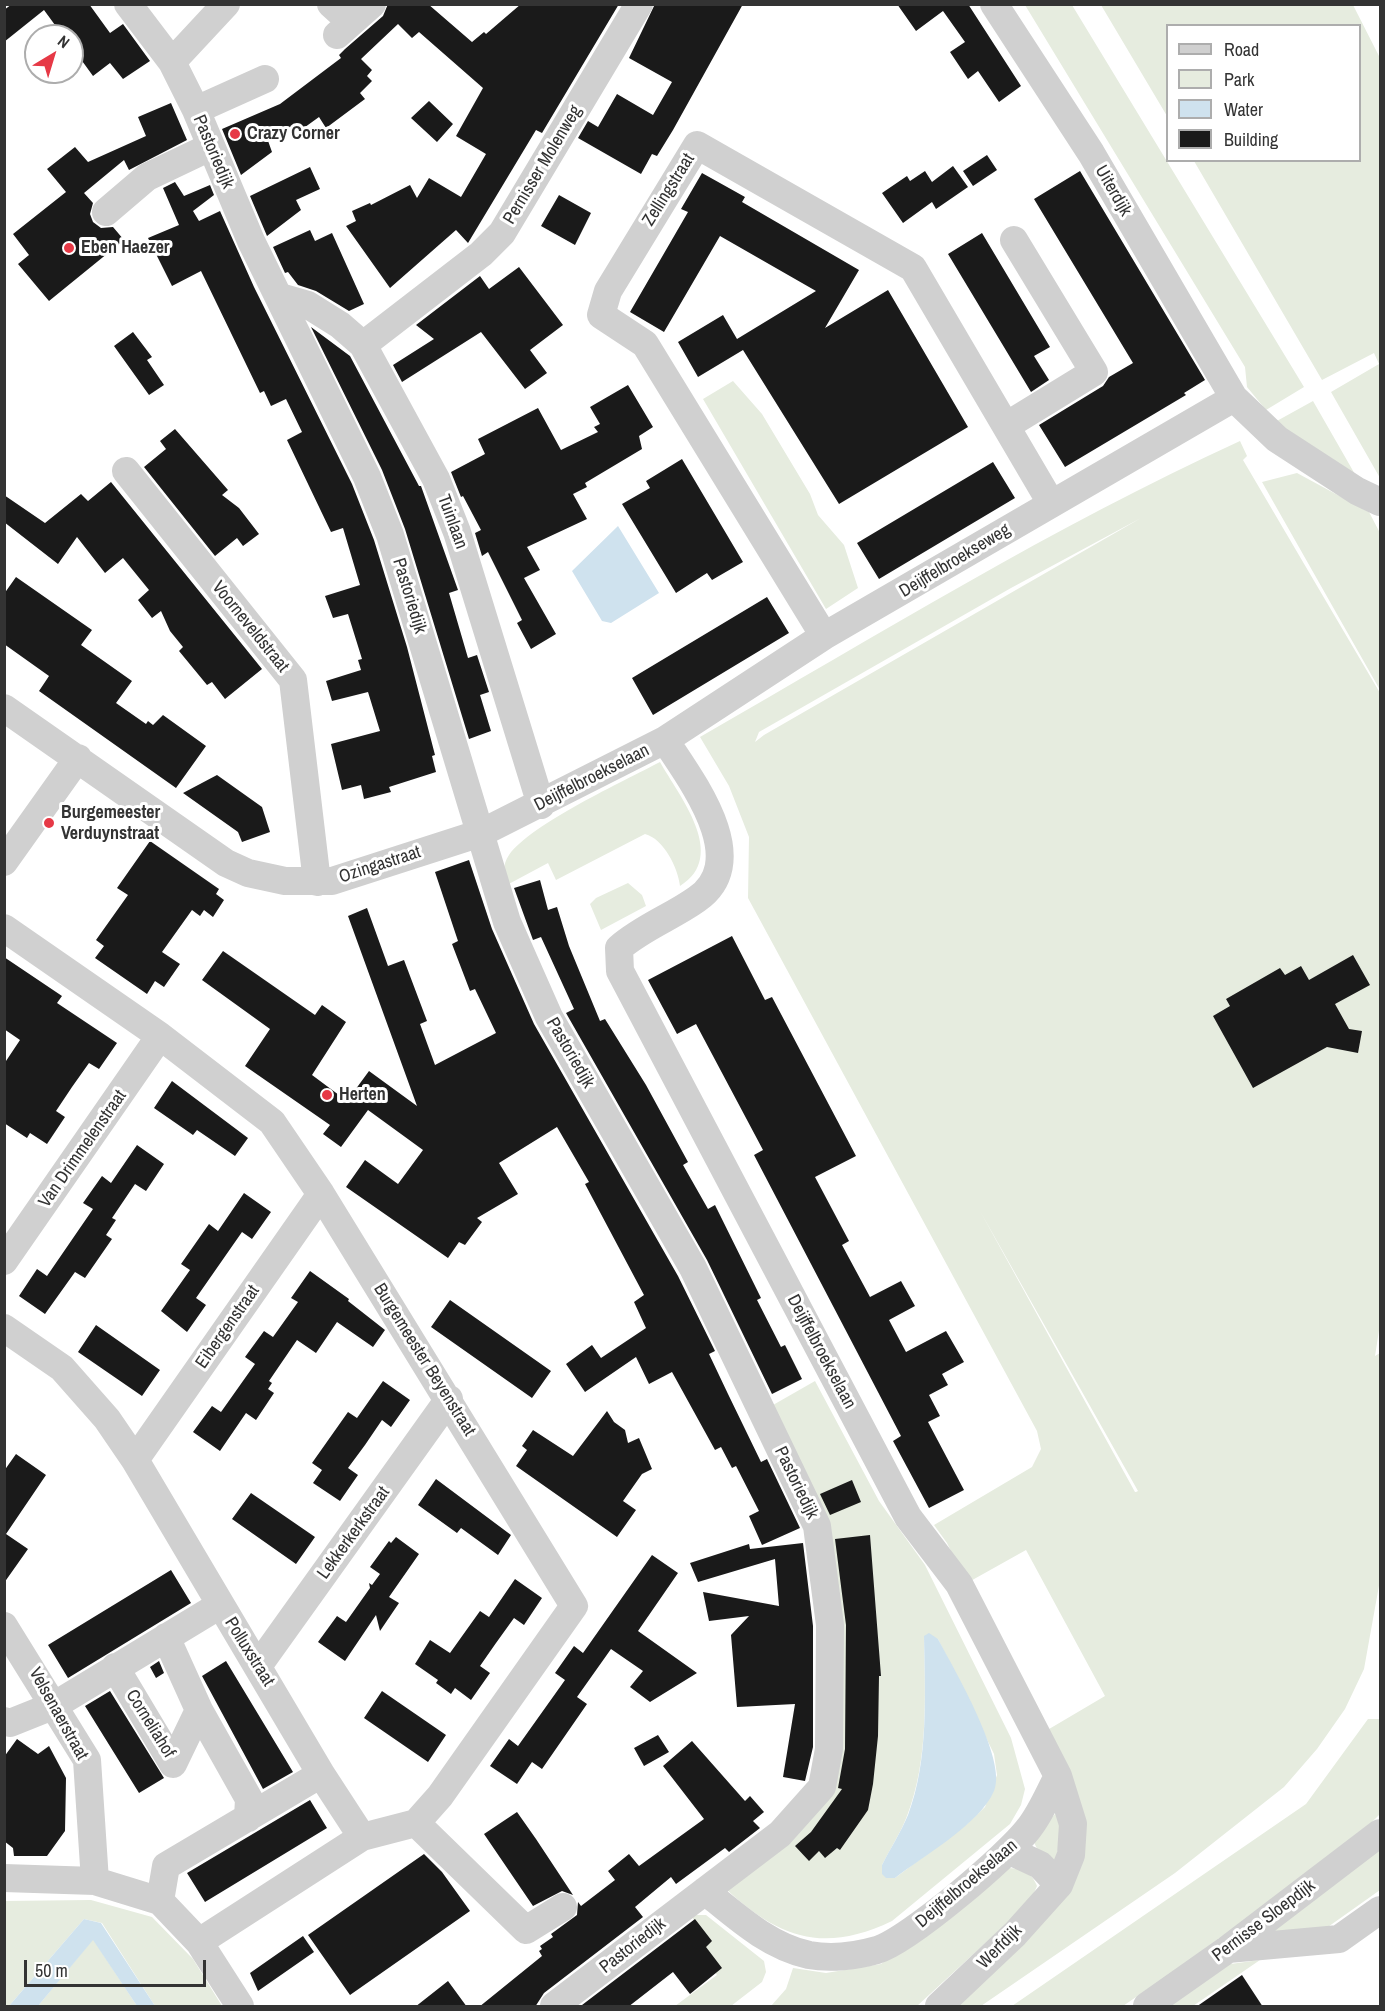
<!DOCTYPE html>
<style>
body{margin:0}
#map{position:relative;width:1385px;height:2011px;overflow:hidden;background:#fff;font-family:"Archivo Narrow",sans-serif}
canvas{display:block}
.frame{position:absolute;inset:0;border:6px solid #333;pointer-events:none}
.legend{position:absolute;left:1166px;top:24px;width:195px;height:138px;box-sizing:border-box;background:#fff;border:2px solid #adadad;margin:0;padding:8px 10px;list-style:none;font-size:18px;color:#333}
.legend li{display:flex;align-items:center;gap:12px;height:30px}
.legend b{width:30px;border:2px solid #adadad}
.north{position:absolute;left:24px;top:24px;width:60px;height:60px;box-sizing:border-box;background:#fff;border:2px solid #adadad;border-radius:50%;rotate:38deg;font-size:16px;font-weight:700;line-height:24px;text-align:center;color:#333}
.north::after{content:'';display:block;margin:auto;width:21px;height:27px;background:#e63946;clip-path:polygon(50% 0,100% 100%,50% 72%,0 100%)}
.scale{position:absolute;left:24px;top:1960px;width:182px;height:27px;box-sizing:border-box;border:3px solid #333;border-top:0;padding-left:8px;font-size:18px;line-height:21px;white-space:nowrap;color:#333;-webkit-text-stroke:4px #fff;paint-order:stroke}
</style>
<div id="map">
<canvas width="1385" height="2011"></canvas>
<div class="frame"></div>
<ul class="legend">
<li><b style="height:8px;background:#d0d0d0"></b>Road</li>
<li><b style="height:16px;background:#e6ecdf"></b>Park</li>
<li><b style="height:16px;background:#cfe2ee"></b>Water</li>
<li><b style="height:16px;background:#1a1a1a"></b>Building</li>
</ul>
<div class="north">N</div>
<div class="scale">50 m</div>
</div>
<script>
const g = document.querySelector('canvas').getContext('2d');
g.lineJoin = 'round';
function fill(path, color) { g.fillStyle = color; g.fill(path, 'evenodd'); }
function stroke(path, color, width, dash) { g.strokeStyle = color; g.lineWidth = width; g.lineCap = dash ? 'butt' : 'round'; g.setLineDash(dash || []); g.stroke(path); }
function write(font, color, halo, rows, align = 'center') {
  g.font = font + ' "Archivo Narrow",sans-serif'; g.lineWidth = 6; g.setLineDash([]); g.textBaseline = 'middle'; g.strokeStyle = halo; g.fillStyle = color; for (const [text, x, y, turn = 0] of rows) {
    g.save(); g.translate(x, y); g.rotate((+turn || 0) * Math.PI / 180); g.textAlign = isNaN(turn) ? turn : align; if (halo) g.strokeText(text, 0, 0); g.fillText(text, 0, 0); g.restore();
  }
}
const green = new Path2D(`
 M1025,5h47l232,382 -38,23 -19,-23 -2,-20z
 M1101,5h252l27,53v420l-49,-86 48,-28 -5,-11 -52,27 -128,-219 166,-1v-134h-192l-1,90z
 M733,381l29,33 48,80 8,21 26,30 14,43 -32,21 -123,-210z
 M1313,401l43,75 -81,-54z
 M1240,441l7,15 -4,4 137,233v631l-5,32 5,-3v227l-16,89 -19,40 -28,40 -33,38 -109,86 -194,133h-28l126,-142 -35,-132 61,-36 -79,-146 -59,33 -20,-40 -13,-18 98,-58 9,-18 -4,-18 -289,-533 1,-61 -20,-51 -29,-49c178,-102 354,-211 540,-296zM1141,518l-377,217 -9,7 4,-10 252,-144zM980,1211l158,280 -2,1h-1z
 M1297,473l72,39 11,21v157l-118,-208z
 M660,762c19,34 69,94 20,124 -2,-18 -16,-47 -35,-52l-89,46 -8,-17 -43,23c-1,-11 -3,-21 4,-31 22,-31 115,-74 151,-93z
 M628,883l14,12 4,11 -45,24 -11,-26 6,-6z
 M815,1381l64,120 46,64 86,173 14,51 -4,16 -11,19 -118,97c-69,33 -113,17 -166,-32l101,-93 7,-202 -61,-189zM924,1636l14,3 56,115 3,21 -12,32 -17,16 -73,55 -13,-13c8,-16 19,-33 25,-49 22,-56 18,-122 17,-180z
 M1368,1719h12v95l-8,8 -163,125 -86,59h-111l294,-202z
 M1057,1812l4,25 -7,29 -15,-13 -7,-15z
 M1380,1849v41l-62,44 -62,4z
 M1006,1868c16,0 25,3 31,18l-7,16 -113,104h-146l15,-17 7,-21 33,5 55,-9z
 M91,1900l61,17 41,42 29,47h-67l-53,-83 -18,-4 -75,87h-4l-1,-105z
 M690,1915h16l58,46 2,11 -4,10 -31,24h-56l42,-31 -22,-27 13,-10z
 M93,1939l44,67h-99z
 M1260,1960l-67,46h-29l59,-41z`);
const water = new Path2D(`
 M618,526l41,67 -48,30 -9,-2 -30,-50z
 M929,1633l9,6c16,30 70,122 56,152 -14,33 -71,65 -99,87h-9l-4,-4v-9c8,-16 19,-33 26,-50 21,-55 17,-121 16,-179z
 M84,1919l17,4 54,83h-18l-44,-66 -55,66h-29z`);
const building = new Path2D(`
 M12,4h77l21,29 13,-9 27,37 -27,18 -13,-16 -17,13 -21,-29v-11h-9l-19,-26 -40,32v-32z
 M388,4h40l44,38 12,-10 2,2 35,-30h98l-77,129 -6,-3 -68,113 -12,-13 -66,58 -44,-62 10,-5 -4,-10 18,-8 1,2 39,-20 7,13 12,-20 32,19 25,-43 -30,-18 27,-48 -64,-56 -7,6 -14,-14 -37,35 11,11 -5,6 5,5 -12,12 5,6 -39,29 -7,-11 -18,13 -4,-6 -30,14 5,14 -31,23 -19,-46 58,-25 61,-46 -2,-3 6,-6 38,-33z
 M655,4h88l-70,126 -16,26 -5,-2 -11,20 -63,-36 10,-17 10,6 19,-33 36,21 19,-33 -43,-24z
 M897,4h71l53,82 -22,16 -21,-31 -10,8 -18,-27 15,-10 -22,-31 -27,20z
 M429,101l24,23 -16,18 -26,-24z
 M171,103l16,37 -58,30 -5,-10 -40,33 9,10 -3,11 3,8 8,6 12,-1 11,13 -75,61 -31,-37 11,-9 -16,-21 53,-42 -19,-23 28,-22 13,15 58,-26 -8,-19z
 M987,155l10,15 -24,16 -10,-15z
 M953,166l15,21 -32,22 -4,-7 -29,21 -21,-30 25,-17 3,5 15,-10 7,11z
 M310,167l10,22 -24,11 5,10 -34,26 -17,-40z
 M1080,171l125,209 -21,13 2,2 -121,72 -26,-42 64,-39 6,-9 24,-14 -99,-164z
 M702,173l43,24 -3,5 117,68 -34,58 63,-38 80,137 -129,77 -96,-154 -45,27 -20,-35 45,-27 14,24 79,-48 -96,-55 -56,96 -34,-20 58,-100 -7,-3z
 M175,182l9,14 26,-11 4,10 -21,16 6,10 21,-10 34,76 98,197 22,56 33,107 28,108 -3,1 4,16 -47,15 2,5 -27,7 -3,-14 -19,5 -11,-46 49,-13 -12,-39 -36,9 -6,-20 35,-11 -3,-10 4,-1 -14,-45 -15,4 -8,-22 35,-11 -17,-57 -12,4 -44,-92 15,-8 -16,-33 -15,7 -7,-15 -4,2 -59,-122 -29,15 -24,-48 31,-13 -16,-37z
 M559,195l32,18 -16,32 -34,-19z
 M310,230l5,11 17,-8 32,71 -15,7 -33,-20 -18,-6 -10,-13 -3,1 -12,-26z
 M982,233l68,114 -16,9 15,24 -18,12 -83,-138z
 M519,267l44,58 -33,25 17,23 -22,16 -44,-57 -79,50 -9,-17 41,-26 -18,-14 64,-49 9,13z
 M311,327l39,29 69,130h2l37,104 -9,3 19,65 9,-3 12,37 -9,3 11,36 -22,8 -64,-210 -23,-59z
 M133,332l19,25 -5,3 17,25 -15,10 -35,-49z
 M628,385l25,42 -14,9 3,13 -57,34 2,4 -14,7 14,25 -60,28 13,23 -16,8 32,56 -25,15 -14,-26 5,-3 -34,-68 -6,4 -7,-23 6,-3 -18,-34 -2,1 -10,-25 34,-18 -7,-15 60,-31 23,42 37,-18 -4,-5 6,-3 -10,-17z
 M175,429l53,61 -6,5 17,13 20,26 -16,12 -6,-8 -22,18 -71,-89 22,-18 -6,-8z
 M682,459l61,103 -31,18 -5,-7 -31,20 -54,-89 28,-16 -4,-7z
 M993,462l22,36 -136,81 -22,-36z
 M111,482l151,187 -37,30 -13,-17 -5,3 -28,-34 4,-4 -13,-16 -9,-20 -9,7 -14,-18 11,-10 -26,-32 -18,15 -28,-36 -19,27 -54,-42v-27l41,28 36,-29 7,7z
 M16,577l76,53 -11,15 51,36 -16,22 30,21 2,-3 5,4 10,-10 43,31 -30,42 -137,-97 10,-15 -45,-32v-50z
 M767,597l22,36 -136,82 -21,-37z
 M217,775l45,32 8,25 -28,10 -4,-10 -55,-39z
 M150,841l69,48 -3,5 8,6 -11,17 -9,-7 -4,6 -8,-6 -30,42 18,12 -16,23 -9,-6 -8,13 -52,-36 9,-12 -8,-6 32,-45 -11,-7z
 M469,860l23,69 42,95 144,252 37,75 -6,3 19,40 33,68 6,-3 33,69 -38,17 -13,-29 10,-5 -23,-45 -4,2 -11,-21 -6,3 -43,-78 -23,12 -13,-27 -51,35 -19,-28 26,-19 9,13 45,-30 -12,-26 10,-7 -59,-111 4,-2 -32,-55 -58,36 19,31 -41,24 5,4 -17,23 -6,-3 -11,16 -102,-71 19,-27 33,24 25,-34 -55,-40 -27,37 -18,-13 7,-9 -85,-59 25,-37 -68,-49 21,-29 92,64 7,-10 24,17 -34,53 35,26 22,-30 48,35 -69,-190 19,-8 21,58 16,-6 23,61 -7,3 15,41 61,-32 -21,-44 -5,2 -18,-47 6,-3 -23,-69z
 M540,880l8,30 9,-3 12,39 31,75 5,-2 41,66 42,77 -5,3 25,44 7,-4 46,93 -4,2 24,47 4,-2 17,34 -30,15 -65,-134 -141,-247 8,-4 -33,-72 -8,3 -19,-52z
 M732,936l33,64 7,-3 84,159 -41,21 34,64 -7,4 28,52 31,-16 14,25 -26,14 17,32 40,-21 18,31 -22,12 6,11 -19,10 11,21 -12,6 36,68 -35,18 -36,-67 8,-5 -147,-281 9,-5 -67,-126 -19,10 -29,-54z
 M1353,955l17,30 -35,19 14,25 13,2 -4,22 -31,-6 -74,41 -40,-72 17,-10 -4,-7 54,-31 5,7 16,-9 8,14z
 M4,957l58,39 -5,7 60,40 -18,26 -10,-6 -17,24 -16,24 9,6 -18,27 -17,-11 -3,5 -23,-15v-59l16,-24 -16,-11z
 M172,1081l76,57 -13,18 -38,-26 -4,5 -39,-27z
 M137,1145l27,19 -18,27 -11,-7 -23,34 4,2 -10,15 6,4 -27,39 -10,-6 -30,42 -26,-18 18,-27 10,7 46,-67 -10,-6 19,-27 9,7z
 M244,1193l27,19 -19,27 -10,-7 -46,66 10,7 -19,27 -26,-21 29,-41 -9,-6 28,-40 9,7z
 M310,1271l39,28 -1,2 37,29 -12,17 -36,-25 -21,31 -19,-13 -28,41 3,2 -4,6 6,4 -18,27 -10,-7 -26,38 -27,-19 19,-26 9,6 34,-48 -10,-7 19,-26 9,6 25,-35 -7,-4z
 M450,1300l101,71 -19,27 -101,-71z
 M96,1325l64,45 -18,26 -64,-44z
 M383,1381l27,19 -19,27 -9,-7 -17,25 -17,23 10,7 -18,26 -27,-18 9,-13 -10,-7 36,-51 9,6z
 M607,1411l7,11 11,8 3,13 11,-5 13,31 -10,5 -19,27 13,9 -19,27 -101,-71 11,-16 -5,-4 11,-16 40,26z
 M16,1454l30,21 -40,59 22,15 -24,34v-112z
 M436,1479l75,56 -13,20 -37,-27 -4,5 -39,-28z
 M852,1480l9,22 -31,13 -10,-21z
 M251,1493l64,44 -19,27 -64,-45z
 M870,1535l11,141h-2l-1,60 -5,48 -5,26 -28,40 -3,-2 -12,10 -6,-7 -10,10 -14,-15 16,-14 31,-43 -4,-1 7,-39 1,-124 -11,-86z
 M396,1537l23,17 -30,43 10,6 -19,28 -4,-16 -31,46 -27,-19 19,-26 9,6 24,-34 -1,-5 3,2 8,-11 -10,-7 19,-26 2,2z
 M803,1543l10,83v121l-8,34 -22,-4 12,-73 -58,3 -6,-72 18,-19 -40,5 -6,-29 76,14 -4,-47 -77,23 -8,-19 59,-19 1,5z
 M652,1555l26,18 -40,58 59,42 -47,29 -20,-15 13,-16 -32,-22 -34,48 10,7 -45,65 -10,-7 -15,22 -27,-18 19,-27 9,7 47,-66 -10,-7 19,-27 9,7z
 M171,1570l20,33 -123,75 -20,-33z
 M515,1579l27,19 -18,27 -10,-7 -18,25 -16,23 10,7 -19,27 -16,-12 -4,6 -15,-11 2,-3 -23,-16 15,-24 20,13 30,-42 9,6z
 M159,1661l5,12 -8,5 -6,-11z
 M226,1661l67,111 -30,17 -61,-113z
 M110,1691l54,87 -25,15 -54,-87z
 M382,1691l64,44 -18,27 -64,-44z
 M658,1735l11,17 -25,14 -10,-18z
 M17,1739l21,15 11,-8 17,32 -1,53 -18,25h-33l-1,-8 -9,-7v-84z
 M692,1741l53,60 5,-5 14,16 -11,9 7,7 -31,24 -4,-4 -49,36 -5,-7 -36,30 8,10 -99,76 -9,14h-56l63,-51 -3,-5 3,-2 -2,-3 13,-9 -2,-3 26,-19 1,-13 3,4 34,-26 -7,-9 21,-17 10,12 65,-47 -41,-53z
 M310,1800l17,28 -122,74 -18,-29z
 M517,1812l19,27 37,56 -11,-4 -29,15 -49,-72z
 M424,1854l18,18 28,39 -120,84 -42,-60z
 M695,1919l17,22 -6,6 16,21 -32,26 -17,-22 -45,35 -46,-2z
 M303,1936l11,16 -56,39 -8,-18z
 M1242,1975l21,32h-67z
 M448,1981l19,26h-52z`);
const minor = new Path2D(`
 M128,4l44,58 24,48 55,131 116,236 23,58 117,387 42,95 144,251 124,258 13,99 -1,124 -7,38 -42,47 -226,172
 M331,4l20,18
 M337,35l35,-31
 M172,62l54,-58
 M196,110l69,-31
 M106,212l41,-35 63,-30
 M280,297l28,8 32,20 23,20 73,134 21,53 84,273
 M363,345l118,-91 21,-21 137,-229
 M1234,398l43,41 80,52 23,11
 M1006,426l88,-54 -80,-132
 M126,471l167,209 24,202
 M824,636l-179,-292 -44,-29 7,-24 89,-146 216,123 138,235
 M4,708l222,155 22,10 37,8h47l149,-48 184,-93c26,40 88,120 32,159 -25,18 -54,28 -78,49l1,23 288,546 51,67 99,192c-9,17 -17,37 -29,52 -21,28 -120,112 -152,122 -21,6 -47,9 -68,5 -41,-9 -73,-39 -104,-64
 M665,740l159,-104 410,-238 -143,-245 -97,-149
 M4,862l74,-104
 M4,928l156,108 112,86 49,72 253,412 -134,190 -24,27 -54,14 -163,105
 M4,1261l156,-225
 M4,1328l58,40 45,51 28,41 186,314 41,63
 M135,1460l186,-266
 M4,1626l83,134 8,121
 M166,1637l33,73 50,89 -1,19
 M258,1666l191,-267
 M115,1667l58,97 26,-54
 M4,1721l6,2 45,-18 165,-100
 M416,1823l110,107 37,-23
 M1010,1851l30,14 19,20
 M4,1878l91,3 65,20 39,41 41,64
 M160,1901l6,-35 155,-92
 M1228,1949l111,-10 41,-29
 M939,2006l76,-72 44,-49 12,-30 2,-31 -15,-48
 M1147,2006l81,-57 152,-116`);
const markers = [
 [235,134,6,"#e63946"],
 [69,248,6,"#e63946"],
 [49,823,6,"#e63946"],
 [327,1095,6,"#e63946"]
];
const poiNames = [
 ["Crazy Corner",247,134],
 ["Eben Haezer",81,248],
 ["Burgemeester",61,813],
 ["Verduynstraat",61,834],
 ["Herten",339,1095]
];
const streetNames = [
 ["Pastoriedijk",213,152,67],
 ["Pernisser Molenweg",543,165,-59],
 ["Zellingstraat",669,190,-58],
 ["Uiterdijk",1113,191,60],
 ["Tuinlaan",452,522,70],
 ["Deijffelbroekseweg",955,561,-31],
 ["Pastoriedijk",409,596,73],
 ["Voorneveldstraat",250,627,51],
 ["Deijffelbroekselaan",592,778,-27],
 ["Ozingastraat",380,865,-18],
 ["Pastoriedijk",570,1053,60],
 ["Van Drimmelenstraat",83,1149,-55],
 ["Eibergenstraat",228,1327,-55],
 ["Deijffelbroekselaan",821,1352,62],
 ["Burgemeester Beyenstraat",424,1360,58],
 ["Pastoriedijk",796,1483,64],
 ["Lekkerkerkstraat",354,1533,-54],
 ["Polluxstraat",249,1652,58],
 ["Velsenaerstraat",58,1714,61],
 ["Corneliahof",150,1724,58],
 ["Deijffelbroekselaan",967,1884,-40],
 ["Pernisse Sloepdijk",1264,1921,-37],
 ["Pastoriedijk",633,1946,-38],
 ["Werfdijk",1000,1947,-45]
];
fill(green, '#e6ecdf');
fill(water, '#cfe2ee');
fill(building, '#1a1a1a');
stroke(minor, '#d0d0d0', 28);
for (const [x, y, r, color] of markers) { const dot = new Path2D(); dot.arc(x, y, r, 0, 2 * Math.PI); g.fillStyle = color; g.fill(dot); stroke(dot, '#fff', 2); }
write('bold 18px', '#333', '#fff', poiNames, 'left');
write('18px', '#333', '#fff', streetNames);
</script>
